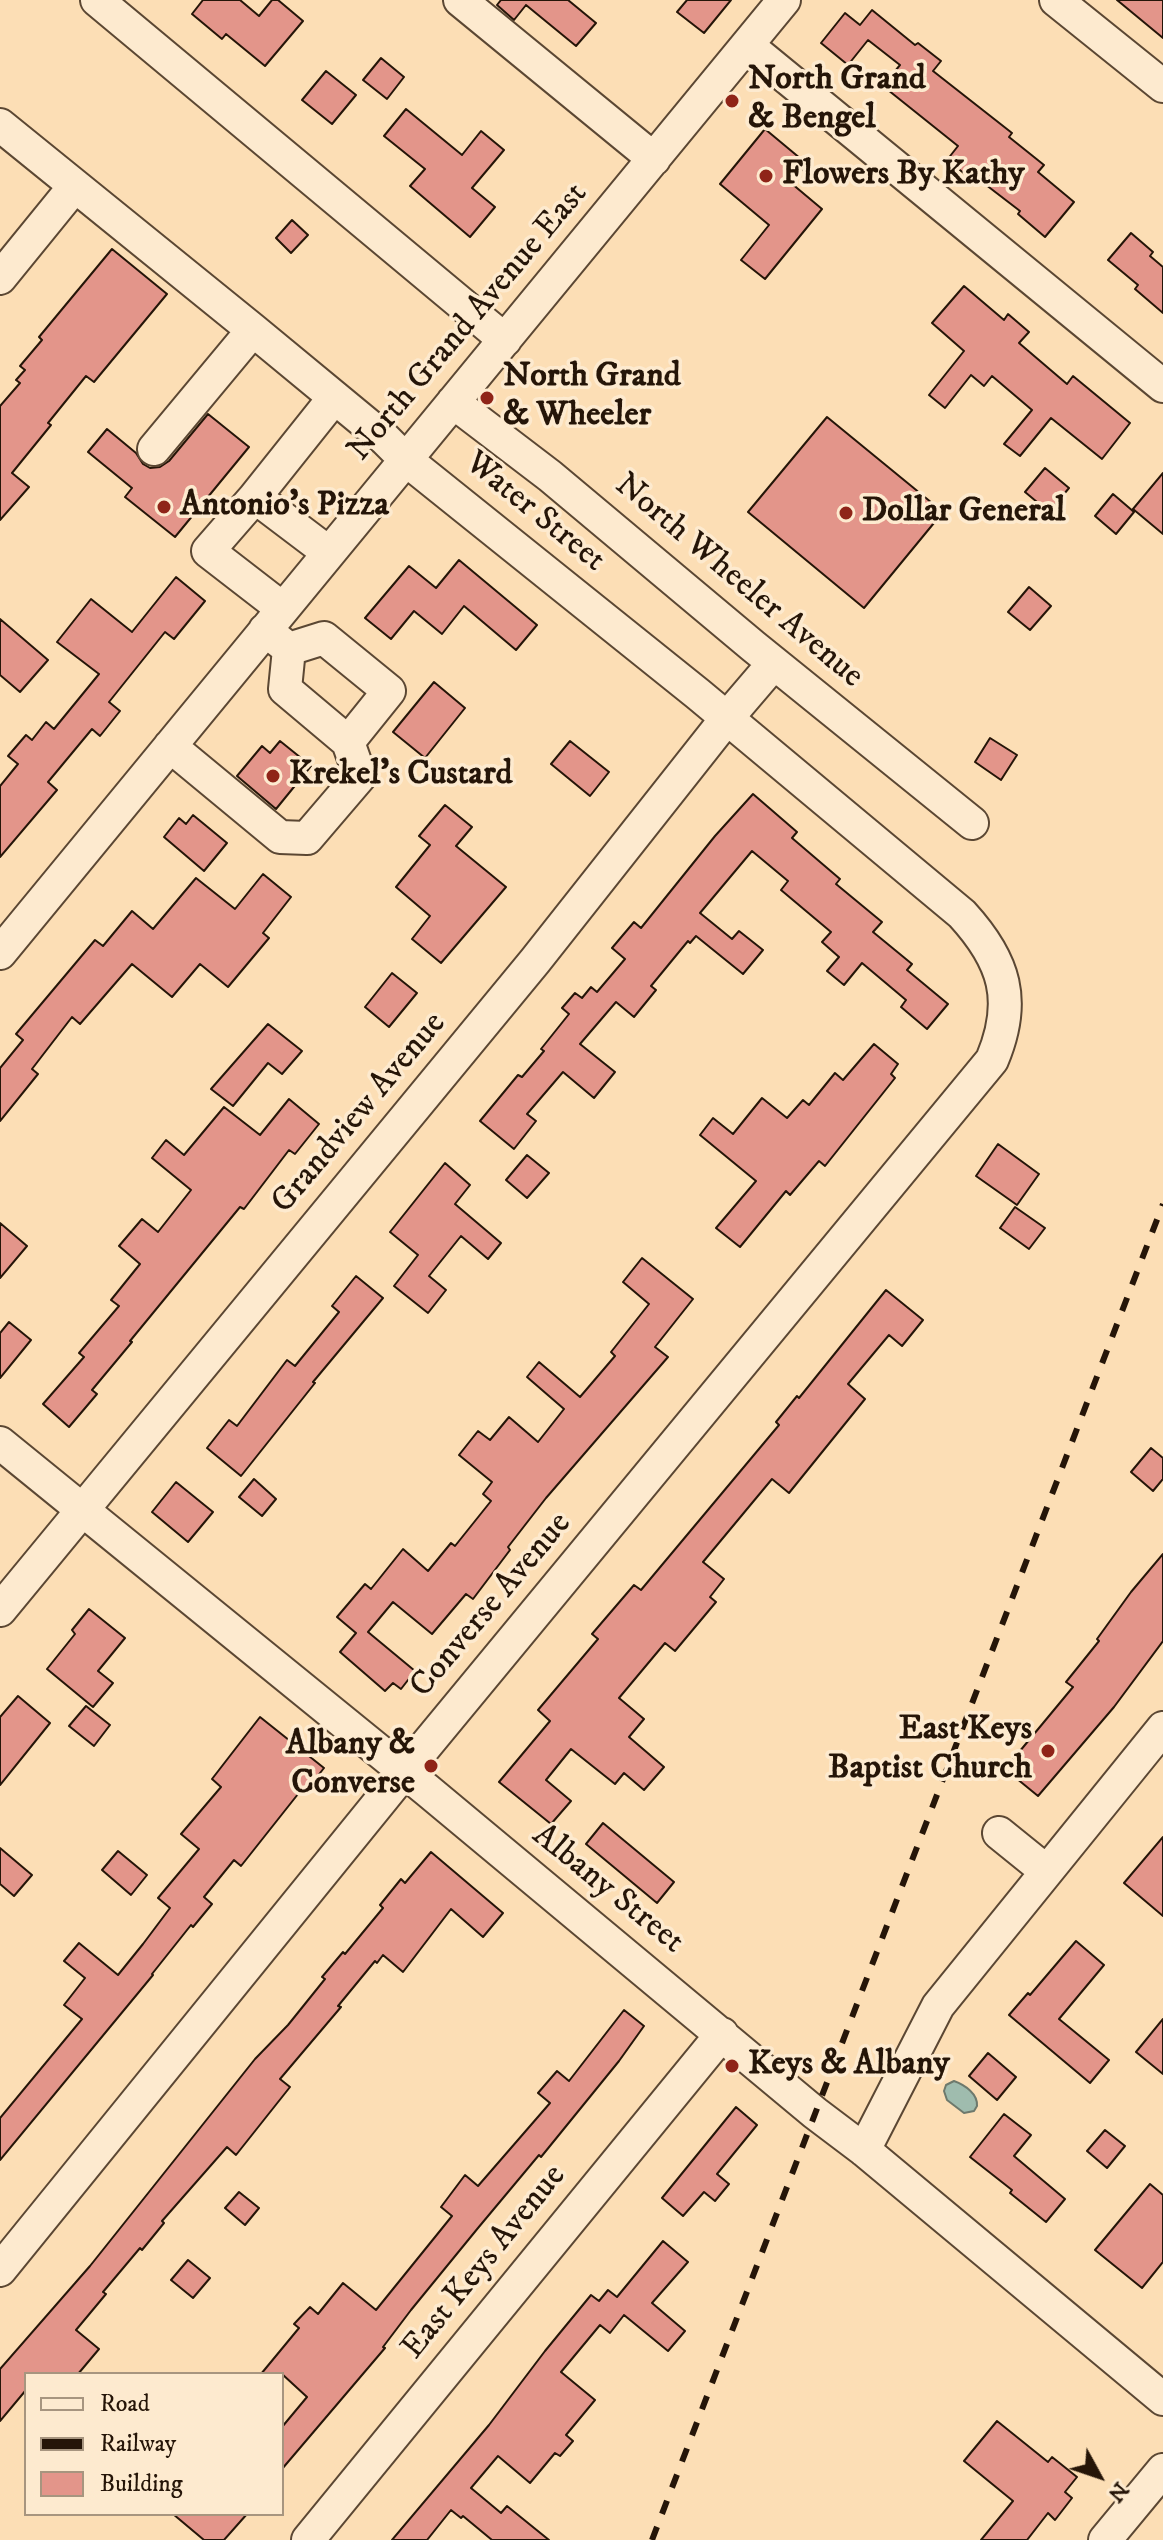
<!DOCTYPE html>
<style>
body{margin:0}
#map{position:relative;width:1163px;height:2540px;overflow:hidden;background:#fcdeb5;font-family:"IM FELL DW Pica",serif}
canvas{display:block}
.legend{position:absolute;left:24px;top:2372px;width:260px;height:144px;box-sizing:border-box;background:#fdeacf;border:2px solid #a7957f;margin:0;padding:10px 14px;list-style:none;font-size:24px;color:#251508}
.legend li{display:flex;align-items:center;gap:16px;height:40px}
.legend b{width:40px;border:2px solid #a7957f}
.north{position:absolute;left:1059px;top:2436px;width:80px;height:80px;-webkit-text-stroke:6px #fdeacf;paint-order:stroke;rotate:130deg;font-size:22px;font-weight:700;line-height:32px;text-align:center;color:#251508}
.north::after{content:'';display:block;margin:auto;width:28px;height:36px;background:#251508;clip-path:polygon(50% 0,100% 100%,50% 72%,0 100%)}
</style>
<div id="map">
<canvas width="1163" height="2540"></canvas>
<ul class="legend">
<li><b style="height:10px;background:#fdeacf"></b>Road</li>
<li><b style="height:10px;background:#251508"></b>Railway</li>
<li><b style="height:22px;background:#e3958a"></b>Building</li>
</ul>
<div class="north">N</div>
</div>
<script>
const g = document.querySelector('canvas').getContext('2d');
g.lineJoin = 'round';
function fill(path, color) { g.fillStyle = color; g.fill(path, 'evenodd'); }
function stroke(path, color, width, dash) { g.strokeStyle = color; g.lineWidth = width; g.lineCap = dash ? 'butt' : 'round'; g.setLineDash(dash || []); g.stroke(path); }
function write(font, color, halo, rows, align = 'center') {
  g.font = font + ' "IM FELL DW Pica",serif'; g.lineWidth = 7; g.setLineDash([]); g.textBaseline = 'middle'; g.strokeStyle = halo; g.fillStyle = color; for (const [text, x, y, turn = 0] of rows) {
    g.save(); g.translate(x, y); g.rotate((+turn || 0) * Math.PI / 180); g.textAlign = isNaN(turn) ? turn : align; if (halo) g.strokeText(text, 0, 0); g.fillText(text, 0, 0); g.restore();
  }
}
const water = new Path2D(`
 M954,2081c11,4 24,13 23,25l-3,5 -10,2 -17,-13 -3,-9 2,-6z`);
const building = new Path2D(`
 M203,0h37l19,16 13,-16h6l25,21 -38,45 -39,-32 -4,5 -30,-25z
 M501,0h67l28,23 -20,23 -50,-41 -12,15 -17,-15z
 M687,0h44l-27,33 -27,-21z
 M1117,0h46v38z
 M872,10l43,35 3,-2 23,18 -8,10 79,62 -3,4 35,28 -6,7 36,30 -29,35 -27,-23 2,-3 -43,-33 -3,3 -27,-21 11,-14 -75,-60 17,-21 -32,-25 -20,25 -27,-22 24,-30 15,12z
 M381,58l23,19 -17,22 -24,-19z
 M326,71l30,24 -24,29 -30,-24z
 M406,109l56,46 19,-24 23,19 -32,38 23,19 -25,30 -60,-51 15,-17 -41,-33z
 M765,129l42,35 -16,19 31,26 -57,70 -24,-19 28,-35 -49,-41z
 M292,220l16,15 -17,18 -15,-15z
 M1131,233l22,19 -3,4 13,11v46l-28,-24 3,-4 -30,-25z
 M112,249l55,45 -73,88 -8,-6 -38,47 3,2 -39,48 17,14 -29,33v-114l20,-23 -4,-3 9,-10 -5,-4 22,-26 -3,-3z
 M964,286l40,34 4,-6 21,18 -10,11 48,41 6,-8 57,47 -28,36 -51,-41 -31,38 -16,-12 28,-34 -40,-34 -8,10 -13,-11 -26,33 -16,-13 35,-44 -32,-28z
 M208,414l41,33 -74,90 -50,-40 7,-9 -44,-36 19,-23 29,24 7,11 7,4 10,-1 9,-6z
 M827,417l116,95 -79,96 -116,-96z
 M1045,468l24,20 -20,24 -24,-20z
 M1163,473v61l-30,-25z
 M1113,494l21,18 -18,22 -21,-18z
 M459,560l78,65 -21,25 -52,-44 -22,28 -28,-23 -23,28 -26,-21 44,-52 27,22z
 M176,577l29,24 -31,38 -9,-7 -56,70 11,9 -20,25 -8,-7 -44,53 9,8 -57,67v-71l18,-22 -10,-8 18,-21 6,5 14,-18 8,7 45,-55 -42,-32 34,-43 41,33z
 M1029,587l22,19 -21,24 -22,-18z
 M0,619l48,41 -28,32 -20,-17z
 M434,682l31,26 -40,50 -32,-26z
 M990,738l27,17 -16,25 -26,-18z
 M280,741l31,25 -35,43 -39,-33 25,-30 8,7z
 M570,741l39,31 -19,24 -39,-32z
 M753,794l44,38 -5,6 48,41 -4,5 46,38 -9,10 39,32 -5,6 41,34 -21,25 -26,-22 5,-7 -44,-37 -18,22 -17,-14 12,-14 -17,-15 9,-10 -50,-42 7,-9 -36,-30 -52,62 32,26 7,-8 24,19 -20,24 -47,-38 -6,7 -2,-2 -37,45 5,4 -22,27 -18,-15 -36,42 35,28 -21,26 -31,-26 -36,42 9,7 -22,28 -34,-28 38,-46 4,2 22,-26 -3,-2 28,-35 -7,-6 13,-15 7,5 9,-11 6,5 28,-33 -13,-11 22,-26 7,6 74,-92z
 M445,805l27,22 -16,19 50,41 -65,76 -29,-24 18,-23 -34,-29 34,-42 -11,-9z
 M193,815l34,28 -23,28 -40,-34 15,-19 7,6z
 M263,874l28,23 -28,36 6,5 -41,49 -28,-23 -28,33 -40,-33 -52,60 -8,-7 -40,52 6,5 -38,47v-53l23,-28 -7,-6 79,-94 8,6 29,-35 21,18 43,-51 39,31z
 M392,973l25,20 -28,34 -24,-20z
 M268,1024l34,27 -20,23 -14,-11 -35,43 -22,-17z
 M874,1044l24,20 -7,10 4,4 -70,88 -6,-5 -29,34 -4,-4 -46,56 -24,-19 40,-47 -56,-46 13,-17 20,16 29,-36 25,20 16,-18 6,5 26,-32 8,7z
 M289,1099l30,25 -24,30 -6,-4 -45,59 -4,-2 -110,134 2,1 -40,48 5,4 -28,33 -26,-23 41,-47 -5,-4 40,-47 -8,-6 29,-36 -21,-18 23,-27 16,13 33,-42 -39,-32 14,-18 18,15 40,-48 36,28z
 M998,1144l41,30 -22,31 -41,-29z
 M527,1155l22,18 -22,25 -21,-18z
 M445,1163l25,22 -15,19 46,39 -13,16 -27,-23 -32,40 17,14 -18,23 -34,-27 24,-31 -28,-23z
 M1015,1207l30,21 -16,21 -29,-21z
 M0,1223l27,23 -27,32z
 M642,1258l51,41 -38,48 13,10 -122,141 -38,49 2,3 -37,49 -7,-5 -34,40 -39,-32 -25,30 47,39 -14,18 -8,-6 -8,8 -45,-39 16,-19 -19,-16 28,-33 6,5 32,-40 25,22 23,-28 4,3 36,-45 -8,-7 9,-12 -33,-27 19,-24 12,9 19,-23 29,25 26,-33 -37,-32 12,-15 41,35 35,-41 -4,-4 38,-48 -26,-22z
 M356,1276l27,22 -70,84 2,1 -74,93 -34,-28 22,-28 8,6 50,-66 8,6 44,-54 -7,-6z
 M886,1290l37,30 -21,26 -13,-11 -41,49 17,15 -76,94 -17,-14 -69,83 21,17 -14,18 6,5 -41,49 -10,-8 -46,55 25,21 -15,18 35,30 -20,23 -20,-17 -9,11 -44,-35 -25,31 25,21 -20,23 -52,-42 51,-61 -12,-11 60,-71 -6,-5 42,-49 7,5 138,-165 -3,-3 21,-26 2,2z
 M9,1322l22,18 -31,38v-45z
 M1151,1448l12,10v21l-10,12 -22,-19z
 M254,1479l22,20 -14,17 -23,-19z
 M176,1482l37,30 -25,30 -36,-30z
 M1163,1554v87l-49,66 -76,89 -33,-27 68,-82 -7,-5 33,-41 -2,-2 34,-47z
 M89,1609l36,29 -27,33 15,12 -20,24 -46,-38 28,-35 -3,-4z
 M18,1696l32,27 -50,62v-68z
 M86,1706l24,19 -16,21 -25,-20z
 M260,1717l64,51 -19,24 -3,-3 -61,77 -7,-6 -30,37 8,7 -19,23 -2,-2 -39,49 1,1 -153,185v-42l82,-99 -18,-14 21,-27 -21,-17 15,-18 39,32 25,-31 27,-36 -12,-10 41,-49 -18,-15 40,-47 -9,-8z
 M603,1823l71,59 -17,21 -71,-59z
 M1163,1837v79l-39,-33z
 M0,1848l32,27 -18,21 -14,-12z
 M118,1851l29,24 -16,20 -29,-25z
 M431,1852l72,61 -20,24 -32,-28 -48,63 -20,-17 -6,8 -2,-2 -37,45 3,1 -61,72 10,8 -54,68 -9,-8 -65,74 2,2 -22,27 -2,-2 -37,44 3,2 -30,36 23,19 -21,25h-52v16l-26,31v-52l90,-103 165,-207 33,-34 37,-46 -3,-2 21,-25 2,2 38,-46 -3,-3 21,-26 4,4z
 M1076,1941l28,24 -45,54 50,41 -19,23 -81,-68 19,-22 2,2z
 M624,2010l20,16 -25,35 -78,96 -2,-2 -61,73 -67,82 -28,37 2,1 -103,121v-42l25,-30 -25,-23h-21l38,-46 -5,-4 16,-17 8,7 25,-31 33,27 76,-94 -11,-9 24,-32 13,11 72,-83 -12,-10 19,-22 12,10z
 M1163,2019v55l-27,-22z
 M988,2053l28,24 -19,23 -28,-24z
 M736,2107l21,18 -40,49 12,10 -14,17 -11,-9 -21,24 -21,-18z
 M1004,2114l27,21 -17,21 51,43 -19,23 -36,-29 2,-3 -42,-33z
 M1105,2130l20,16 -18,22 -20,-17z
 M1150,2184l13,11v67l-21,26 -47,-38z
 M239,2192l20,16 -14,17 -20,-17z
 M663,2241l25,21 -36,41 33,28 -17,20 -44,-36 -14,18 -10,-8 -39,47 34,28 -29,35 7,6 -13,15 -5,-3 -25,30 -32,-27 -27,32 30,25 6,-7 42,34h-57l-29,-24 -2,2 -10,-8 -24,30h-35l97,-115 56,-74 46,-56 8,6 9,-11 9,7z
 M188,2260l22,18 -17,20 -22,-18z
 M997,2421l51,41 4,-5 25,20 -12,15 7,6 -17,22 -7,-7 -21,27h-46l32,-39 -49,-40z
 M173,2514h74l-23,26h-20z`);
const minor = new Path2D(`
 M97,0l408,340
 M460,0l194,159
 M1056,0l107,86
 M747,45l416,341
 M0,125l253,205 132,109 20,20 293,235 264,220c43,47 55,87 30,146l-588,712 -404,498
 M0,278l74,-91
 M453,402l97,74 203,170 219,177
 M154,449l99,-119
 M255,497l-47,54 75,58
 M329,553l-74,-56 79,-99
 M265,630l24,19 35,-11 65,53 -41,51 -63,-53 4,-40
 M170,746l110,91 27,1 53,-62 -12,-34
 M0,953l784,-953
 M0,1443l427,347 388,323 49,37 299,249
 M0,1610l535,-649 192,-243 47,-55
 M999,1833l47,38
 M864,2150l74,-144 225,-278
 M308,2540l414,-506
 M1105,2540l58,-70`);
const rail = new Path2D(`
 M652,2540l511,-1336`);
const markers = [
 [732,101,8,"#8f2418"],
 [766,176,8,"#8f2418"],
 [487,398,8,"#8f2418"],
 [164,507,8,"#8f2418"],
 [846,513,8,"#8f2418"],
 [273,776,8,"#8f2418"],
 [1048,1751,8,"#8f2418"],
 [431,1766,8,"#8f2418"],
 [732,2066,8,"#8f2418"]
];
const poiNames = [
 ["North Grand",748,81],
 ["& Bengel",748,120],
 ["Flowers By Kathy",782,176],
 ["North Grand",503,378],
 ["& Wheeler",503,417],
 ["Antonio's Pizza",180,507],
 ["Dollar General",862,513],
 ["Krekel's Custard",289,776],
 ["East Keys",1032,1731,"right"],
 ["Baptist Church",1032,1770,"right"],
 ["Albany &",415,1746,"right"],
 ["Converse",415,1785,"right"],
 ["Keys & Albany",748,2066]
];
const streetNames = [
 ["North Grand Avenue East",469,323,-50],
 ["Water Street",534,513,39],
 ["North Wheeler Avenue",738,582,40],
 ["Grandview Avenue",360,1114,-50],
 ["Converse Avenue",492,1606,-50],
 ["Albany Street",607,1890,39],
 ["East Keys Avenue",485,2263,-51]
];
fill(water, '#9fbcae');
stroke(water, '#6e796c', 2);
fill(building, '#e3958a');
stroke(building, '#251508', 2);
stroke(minor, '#5b4733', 36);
stroke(minor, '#fdeacf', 32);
stroke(rail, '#251508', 6, [14, 14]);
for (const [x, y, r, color] of markers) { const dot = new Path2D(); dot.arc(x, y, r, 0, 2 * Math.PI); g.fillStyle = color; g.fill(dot); stroke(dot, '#fdeacf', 3); }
write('bold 34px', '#251508', '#fdeacf', poiNames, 'left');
write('34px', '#251508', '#fdeacf', streetNames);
</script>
